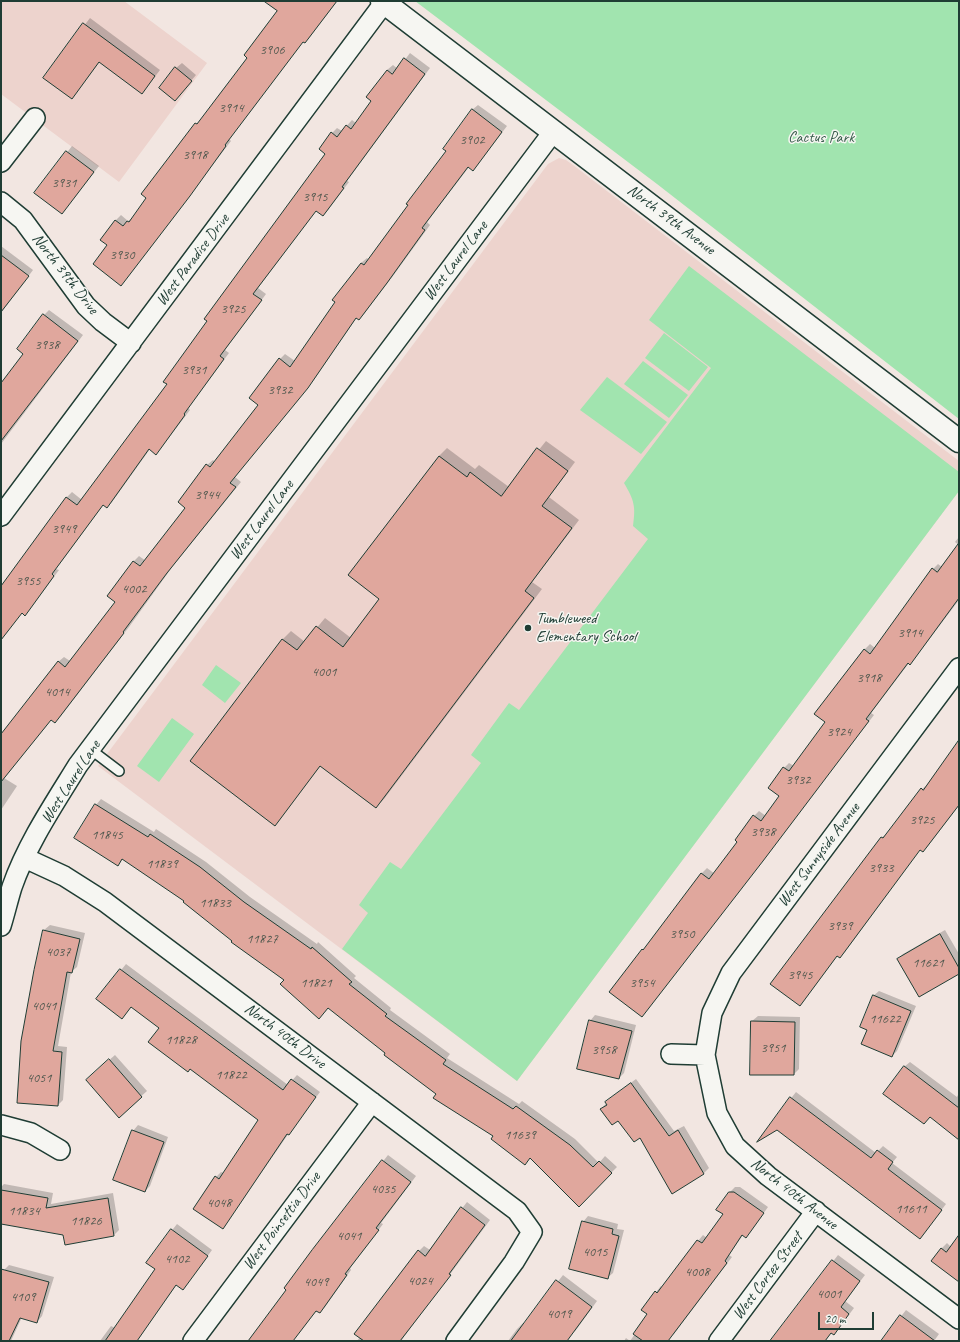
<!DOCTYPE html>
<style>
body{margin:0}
#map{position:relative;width:960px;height:1342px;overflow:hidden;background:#f2e6e1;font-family:Caveat,sans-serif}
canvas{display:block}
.frame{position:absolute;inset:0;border:2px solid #1f3d34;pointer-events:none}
.scale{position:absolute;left:818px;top:1312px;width:56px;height:18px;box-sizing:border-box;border:2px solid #1f3d34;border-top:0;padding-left:5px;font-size:12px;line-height:14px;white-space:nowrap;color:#1f3d34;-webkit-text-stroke:3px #f6f6f2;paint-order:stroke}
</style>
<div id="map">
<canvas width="960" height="1342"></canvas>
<div class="frame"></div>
<div class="scale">20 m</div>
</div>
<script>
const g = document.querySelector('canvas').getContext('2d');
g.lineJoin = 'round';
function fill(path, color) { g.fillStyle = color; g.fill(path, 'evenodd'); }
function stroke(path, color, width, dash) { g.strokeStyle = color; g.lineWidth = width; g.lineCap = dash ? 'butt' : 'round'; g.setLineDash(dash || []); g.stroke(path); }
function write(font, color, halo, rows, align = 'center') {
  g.font = font + ' Caveat,sans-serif'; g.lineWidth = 3; g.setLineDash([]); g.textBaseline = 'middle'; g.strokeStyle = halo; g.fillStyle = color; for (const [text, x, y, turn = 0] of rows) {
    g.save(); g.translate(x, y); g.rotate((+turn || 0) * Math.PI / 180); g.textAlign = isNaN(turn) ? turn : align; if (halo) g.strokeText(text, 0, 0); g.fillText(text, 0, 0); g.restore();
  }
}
const built = new Path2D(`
 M1,1h123l83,62 -88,119 -118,-88z
 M559,158l7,2 7,5 386,296v30l-442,590 -419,-315 450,-602z`);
const green = new Path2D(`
 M415,1h544v418l-302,-235z
 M689,266l270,206v19l-442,590 -175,-132 26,-36 -9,-8 31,-43 11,7 80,-106 -10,-8 38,-52 10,7 129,-171 -15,-13c3,-20 1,-26 -9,-43l87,-115 -62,-48z
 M664,333l44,34 -19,24 -44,-33z
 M643,361l45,34 -19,23 -45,-34z
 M607,377l60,45 -26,32 -61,-44z
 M216,665l25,18 -16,20 -23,-18z
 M172,718l22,16 -35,48 -22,-16z`);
const shadow = new Path2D(`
 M280,1h57l-27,36 -5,5 -2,-1 -74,98 2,2 -110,143 -12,-39 6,-24 6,-6 7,6 6,-4 62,-93 6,-5 47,-61 29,-47z
 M90,18l70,52 -13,17 -47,-26 -23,31 -33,-14z
 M410,53l20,15 -83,113 2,1 -21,28 -5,5 -7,-5 -58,78 8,6 -41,56 4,3 -41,55 2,2 -29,38 -11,1 -38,53 -5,5 -4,-2 -47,64 3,1 -29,39 -5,5 -3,-2 -21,28v-52l66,-91 5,-5 10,8 86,-116 158,-231 6,-20 5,-5 5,3 10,-11 4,3 17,-22 -6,-4 20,-27 6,-5 5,4z
 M182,63l14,12 -21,25 1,-32z
 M478,105l29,21 -29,38 -5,6 -4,-3 -42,55 3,3 -37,51 -29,38 -5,5 -2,-2 -44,64 -78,96 6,5 -68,84 -44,61 -68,89 -6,6 -3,-3 -48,59 13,8 -16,24v-75l57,-73 6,-5 6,4 46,-59 18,-41 5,-5 7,5 41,-53 20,-43 6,-5 2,2 45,-57 20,-46 5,-5 10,7 41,-59 -2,-2 27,-37 6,-5 2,2 79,-109 24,-41z
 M72,146l27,20 -37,47 -26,-20z
 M1,246l32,24 -32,43z
 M49,310l34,25 -82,109v-59l23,-31 20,-39z
 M546,441l29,21 -26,35 30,23 -47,62 10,7 -158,210 -8,8 -55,-42 -46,59 -84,-63 92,-122 8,-8 14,11 20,-24 26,20 29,-39 59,-143 8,-8 28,21 4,-4 30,22z
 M959,537v63l-44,58 -5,6 -1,-1 -38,50 3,2 -227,295 -5,-60 7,-5 53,-72 5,-5 8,6 24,-32 15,-26 5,-5 7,5 15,-20 3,-28 5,-5 5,3 32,-44 38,-72 6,-6 5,4 58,-79 5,-5 4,3 17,-22 -4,-3z
 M959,741v64l-31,41 -5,5 -3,-2 -75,103 -5,5 -2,-2 -33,44 76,-161 7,-5 34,-44 6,-5z
 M101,799l53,33 2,-3 50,33 44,35 67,47 1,-2 38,34 -2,2 37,30 -1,2 60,44 -3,4 72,46 3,-3 53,38 24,24 6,-7 12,11 -38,38 -48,-48 -6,6 -30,-27 -57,-43 -109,-86 -4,5 -92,-71 -47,-41 -63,-41 -5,5 -22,-59z
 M50,925l35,8 -8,34 -6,5 -13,74 9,1 -4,53 -5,5 -23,-135 9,-40z
 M945,930l14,24v19l-61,-14 5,-5z
 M126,964l162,121 9,-10 23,17 -31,41 -66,95 -7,-51 5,-5 3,1 36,-53 -100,-92 -28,-22 -10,12 -24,-19z
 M879,991l37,15 -19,45 -5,5 -24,-27 5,-33z
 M595,1015l41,10 -12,48 -5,5 -29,-57z
 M758,1016l42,1 -1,52 -5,5 -42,-53z
 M115,1055l32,36 -28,25 -27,-41z
 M910,1062l47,35 2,-4v45l-55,-71z
 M636,1079l38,52 10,-5 25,42 -5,5 -32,19 -32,-55 -39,-28 11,-12z
 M796,1092l80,61 7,-7 14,11 -5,6 54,41 -21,28 -148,-103 -17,9z
 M138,1125l30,12 -18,49 -5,5 -12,-60z
 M388,1155l28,21 -35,47 2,1 -33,44 1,2 -26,37 -5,5 -3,-2 -25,31h-43l39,-51 24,-39z
 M4,1184l49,9 -2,11 62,-11 6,37 -5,5 -50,-1 -63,-12v-35z
 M735,1187h5l28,20 -17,24 -5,6 -3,-2 -14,20 3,2 -58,77 -10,7h-40l2,-3 4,3 19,-27 -6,-5 13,-17 5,-6 2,2 35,-47 5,-6 4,3 17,-24 5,-21z
 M467,1202l23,18 -89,121h-44l3,-4 -5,-4 64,-82 5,-5 6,4z
 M588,1216l30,8 -1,5 7,1 -11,43 -6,5 -24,-56z
 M177,1224l35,26 -24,33 -11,1 -40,57h-37l11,-15 4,2 41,-59 -9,-7z
 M959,1237v44l-18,-32 6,-6 4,4z
 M838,1255l27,20 -20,26 9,7 -15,20 -7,4 -7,9h-54z
 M9,1265l45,12 -12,39 -5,6 -15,-5 -11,24h-10v-61l3,-10z
 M563,1275l34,26 -21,29 -13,11h-55l9,-12 6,-6 1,2z
 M906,1310l33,24 -5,7h-52z`);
const building = new Path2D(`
 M264,1h73l-32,42 -2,-1 -78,103 1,1 -36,50 -69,90 -28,-22 14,-19 -7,-5 15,-20 8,6 4,-5 2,1 17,-24 -5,-4 54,-71 2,1 50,-66 -3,-3 33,-44z
 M83,23l72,53 -13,18 -43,-32 -27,37 -29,-21z
 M404,58l21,16 -83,113 2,1 -21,28 -7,-5 -63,83 9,6 -42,56 4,3 -40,55 1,1 -29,40 -7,-6 -42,59 -4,-3 -51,69 2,2 -29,40 -3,-3 -21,27v-54l65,-89 11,8 90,-121 -4,-2 44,-61 -3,-2 121,-165 -6,-5 12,-17 6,5 9,-12 5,4 20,-28 -5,-4 21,-27 5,4z
 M175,67l17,14 -17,20 -16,-13z
 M472,109l30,23 -29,39 -5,-4 -46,61 3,2 -38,53 -28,37 -3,-2 -48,70 -78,95 6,4 -69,86 -44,59 1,1 -69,90 -4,-3 -50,62v-48l57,-73 7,6 50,-65 -8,-6 26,-35 7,5 45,-58 -7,-6 28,-38 4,3 48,-62 -9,-7 30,-40 11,9 45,-65 -3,-2 29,-37 3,2 44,-60 -2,-1 40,-53 -3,-2z
 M66,151l28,21 -32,42 -28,-21z
 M1,255l28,21 -28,36z
 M43,314l35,27 -77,100v-58l22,-29 -6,-5z
 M537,448l31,23 -26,35 30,22 -47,63 9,7 -158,210 -56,-42 -45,60 -85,-65 92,-122 15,11 19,-24 27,21 36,-48 -31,-24 91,-119 28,21 3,-5 31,24z
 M959,543v55l-49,67 -2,-2 -42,56 3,2 -106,140 -121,156 -33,-25 33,-43 1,1 58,-77 8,6 28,-37 -2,-2 18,-25 8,6 18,-25 -11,-8 15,-21 6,4 36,-49 -11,-8 50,-65 6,5 62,-86 5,4z
 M959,740v65l-36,47 -3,-2 -80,108 -3,-2 -37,50 -30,-22 111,-147 2,1 38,-50 2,2z
 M95,804l53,33 2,-3 50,33 44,35 67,47 1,-2 40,35 -3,2 38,30 -2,2 61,44 -3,4 70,45 3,-3 54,39 23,22 6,-6 13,12 -33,34 -49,-49 -5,7 -34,-26 2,-3 -60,-38 3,-4 -52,-39 1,-2 -57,-45 -9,11 -39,-35 4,-4 -53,-38 1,-1 -49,-39 1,-1 -62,-42 -4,7 -44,-28z
 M43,930l37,9 -8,34 -5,-1 -14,79 9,1 -4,54 -41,-3 4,-62 13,-71z
 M940,934l19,34v6l-40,23 -22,-38z
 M120,969l163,121 8,-11 25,18 -27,38 -2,-1 -64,95 -30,-20 22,-33 4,3 39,-59 -68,-51 -2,3 -40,-30 11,-14 -28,-21 -9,12 -26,-20z
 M873,995l38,16 -19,46 -31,-13 6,-14 -7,-3z
 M589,1020l43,11 -13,48 -42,-10z
 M751,1021l44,1 -1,53h-44z
 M109,1059l33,38 -23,21 -33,-38z
 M904,1066l55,42v32l-29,-23 -6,7 -41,-30z
 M631,1083l38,53 9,-6 26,44 -32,20 -32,-56 -6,4 -16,-21 -6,4 -12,-16 7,-4 -2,-3z
 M790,1097l81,61 6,-8 16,12 -5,7 54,41 -22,29 -143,-109 -20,12z
 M132,1130l32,12 -19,50 -32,-12z
 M382,1160l29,22 -35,46 3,2 -34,44 2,1 -27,38 -4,-2 -23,30h-45l38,-51 -2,-2 28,-38z
 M1,1190l47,8 -2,10 62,-10 6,38 -49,9 -2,-10 -62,-11z
 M729,1192h5l30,21 -18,25 -4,-3 -17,26 2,2 -59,78h-25l-10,-7 14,-20 -6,-4 14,-19 2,2 40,-53 5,3 21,-29 -7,-4z
 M461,1207l24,18 -36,49 2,1 -51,66h-36l-10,-7 64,-84 7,6z
 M582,1221l31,8 -1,5 7,2 -11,43 -39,-10z
 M171,1229l37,27 -25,34 -7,-5 -39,56h-32l50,-72 -9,-6z
 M959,1235v47l-28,-21 10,-13 5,4z
 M832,1260l28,21 -19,26 8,7 -15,21 -3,-2 -6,8h-55z
 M1,1269l48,13 -12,41 -17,-5 -11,23h-8z
 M556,1280l36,27 -25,34h-56z
 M900,1315l35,26h-54z`);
const lane = new Path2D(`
 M90,749l29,22`);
const street = new Path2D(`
 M1,162l34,-44
 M1,202l22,18 63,86 17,16 28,21
 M1,516l383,-513
 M959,668l-228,305 -19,40 -7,42 12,58 18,33 33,30 191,143
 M25,858l39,18 41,26 412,309 15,21 -18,30 -58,79
 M1,926c4,-13 7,-26 11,-39 15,-43 42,-83 66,-122l475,-633
 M671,1054l34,1
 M1,1125l30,8 29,17
 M193,1341l179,-239
 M719,1341l97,-130`);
const secondary = new Path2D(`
 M382,1l577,440`);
const markers = [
 [528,628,4,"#1f3d34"]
];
const numberNames = [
 ["3906",272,50],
 ["3914",231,108],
 ["3902",472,140],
 ["3918",195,155],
 ["3931",64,183],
 ["3915",315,197],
 ["3930",122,255],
 ["3925",233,309],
 ["3938",47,345],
 ["3931",194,370],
 ["3932",280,390],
 ["3944",207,495],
 ["3949",64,529],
 ["3955",28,581],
 ["4002",134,589],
 ["3914",910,633],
 ["4001",324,672],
 ["3918",869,678],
 ["4014",57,692],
 ["3924",839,732],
 ["3932",798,780],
 ["3925",922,820],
 ["3938",763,832],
 ["11845",107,835],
 ["11839",162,864],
 ["3933",881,868],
 ["11833",215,903],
 ["3939",840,926],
 ["3950",682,934],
 ["11827",262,939],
 ["4037",58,952],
 ["11621",928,963],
 ["3945",800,975],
 ["11821",316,983],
 ["3954",642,983],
 ["4041",44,1006],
 ["11622",885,1019],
 ["11828",181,1040],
 ["3951",773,1048],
 ["3958",604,1050],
 ["11822",231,1075],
 ["4051",39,1078],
 ["11639",520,1135],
 ["4035",383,1189],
 ["4048",219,1203],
 ["11611",911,1209],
 ["11834",24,1211],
 ["11826",86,1221],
 ["4041",349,1236],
 ["4015",595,1252],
 ["4102",177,1259],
 ["4008",697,1272],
 ["4024",420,1281],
 ["4049",316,1282],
 ["4001",829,1294],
 ["4109",23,1297],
 ["4019",559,1314]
];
const parkNames = [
 ["Cactus Park",821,138]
];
const streetNames = [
 ["North 39th Avenue",671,220,37],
 ["West Paradise Drive",193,260,-53],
 ["West Laurel Lane",456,261,-53],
 ["North 39th Drive",65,274,52],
 ["West Laurel Lane",262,520,-53],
 ["West Laurel Lane",71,782,-57],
 ["West Sunnyside Avenue",819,855,-53],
 ["North 40th Drive",285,1036,37],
 ["North 40th Avenue",794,1194,38],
 ["West Poinsettia Drive",282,1221,-53],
 ["West Cortez Street",768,1276,-53]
];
const poiNames = [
 ["Tumbleweed",536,619],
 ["Elementary School",536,637]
];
fill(built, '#edd3cd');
fill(green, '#a1e4af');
fill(shadow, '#0003');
fill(building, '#e0a79d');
stroke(building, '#1f3d34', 1);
stroke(lane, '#1f3d34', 12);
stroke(street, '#1f3d34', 22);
stroke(secondary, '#1f3d34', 25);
stroke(lane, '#f6f6f2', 9);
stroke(street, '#f6f6f2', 19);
stroke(secondary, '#f6f6f2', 22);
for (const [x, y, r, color] of markers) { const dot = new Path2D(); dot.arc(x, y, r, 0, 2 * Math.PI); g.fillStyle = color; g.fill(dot); stroke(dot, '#f6f6f2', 1.5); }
write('14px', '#4f584e', null, numberNames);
write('16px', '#395e4d', '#f6f6f2', parkNames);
write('16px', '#1f3d34', '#f6f6f2', streetNames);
write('16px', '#1f3d34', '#f6f6f2', poiNames, 'left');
</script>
